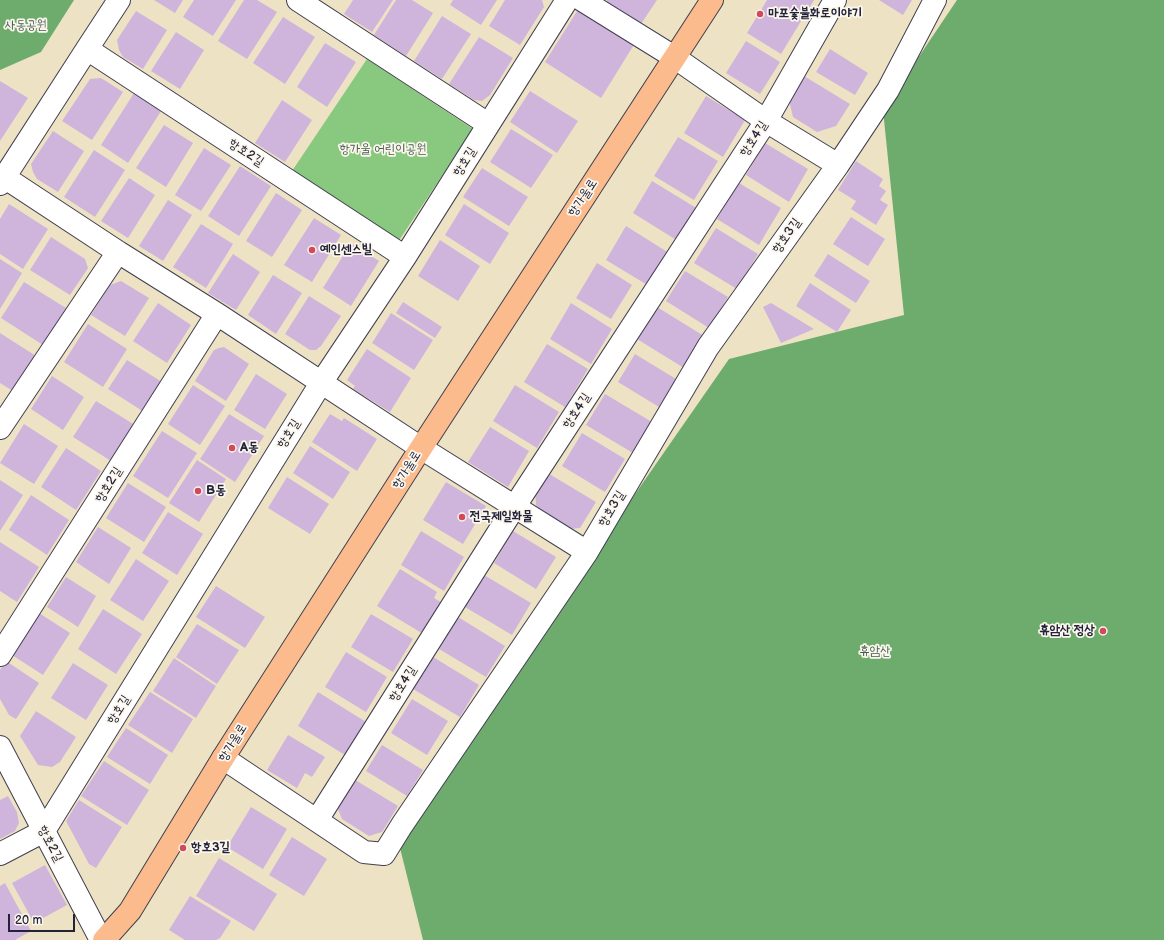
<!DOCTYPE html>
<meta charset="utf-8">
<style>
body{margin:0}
#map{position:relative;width:1164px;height:940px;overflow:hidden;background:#ede3c4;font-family:"Balsamiq Sans",sans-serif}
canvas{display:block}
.scale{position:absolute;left:8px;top:914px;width:67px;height:18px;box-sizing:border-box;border:2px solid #22223b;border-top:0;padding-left:5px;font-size:12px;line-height:14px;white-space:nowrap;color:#22223b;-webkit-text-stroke:3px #fbf7ec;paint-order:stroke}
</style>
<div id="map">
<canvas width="1164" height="940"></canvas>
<div class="scale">20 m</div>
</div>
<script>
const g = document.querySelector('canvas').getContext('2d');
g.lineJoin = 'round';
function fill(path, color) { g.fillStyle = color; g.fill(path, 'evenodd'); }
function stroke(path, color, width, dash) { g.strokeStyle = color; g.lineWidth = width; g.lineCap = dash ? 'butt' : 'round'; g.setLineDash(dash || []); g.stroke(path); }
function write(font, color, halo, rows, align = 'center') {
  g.font = font + ' "Balsamiq Sans","Poor Story",sans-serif'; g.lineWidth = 3.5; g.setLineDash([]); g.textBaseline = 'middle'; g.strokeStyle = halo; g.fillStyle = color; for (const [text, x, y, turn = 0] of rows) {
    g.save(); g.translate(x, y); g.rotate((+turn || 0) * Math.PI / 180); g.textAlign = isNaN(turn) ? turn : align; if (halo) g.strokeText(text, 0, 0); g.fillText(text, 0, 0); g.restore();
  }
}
const green = new Path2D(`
 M367,59l106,70 -75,113 -106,-71z`);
const forest = new Path2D(`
 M0,0h74l-33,52 -41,18z
 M957,0h207v940h-741l-26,-104 332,-477 175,-44 -21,-205z`);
const building = new Path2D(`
 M154,0h29l-8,13z
 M194,0h42l-23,36 -30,-19z
 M244,0h13l20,12 -30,47 -29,-18z
 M353,0h40l-21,32 -28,-18z
 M396,0h16l21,13 -27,43 -32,-21z
 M453,0h44l-16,25 -31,-20z
 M505,0h37l2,7 -24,38 -31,-19z
 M607,0h50l-16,24 -35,-22z
 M767,0h47l-33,54 -34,-21z
 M879,0h33l-9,15z
 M579,8l56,35 -34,55 -56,-36z
 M136,11l31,19 -24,39 -20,-12 -4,-7 -2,-10z
 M442,16l29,18 -29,45 -28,-18z
 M283,17l32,20 -30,47 -32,-21z
 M176,32l28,18 -24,39 -29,-18z
 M479,37l34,21 -23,37 -8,6 -8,-1 -25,-16z
 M746,41l34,21 -20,32 -34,-21z
 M325,43l31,19 -29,45 -30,-20z
 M830,49l38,24 -13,22 -39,-23z
 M804,76l46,28 -14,22 -19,6 -24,-15 -4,-17z
 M101,78l22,14 -31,48 -30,-19 28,-42z
 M0,81l28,17 -28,43z
 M530,91l48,30 -21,32 -47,-31z
 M134,93l27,18 -33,52 -27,-18z
 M706,96l39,24 -22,37 -39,-24z
 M282,100l30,20 -27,42 -30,-19z
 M164,125l29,18 -27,44 -30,-19z
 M511,129l42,26 -22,33 -41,-26z
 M53,131l31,20 -26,41 -21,-13 -4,-7 -2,-8z
 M678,137l40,24 -24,39 -40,-24z
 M765,143l43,26 -19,33 -43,-27z
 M204,148l27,17 -30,46 -26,-16z
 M94,150l31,20 -30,47 -31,-20z
 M856,161l27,18 -4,7 7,5 -6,9 8,5 -12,20 -25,-16 5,-8 -18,-11z
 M240,166l31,20 -32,50 -31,-20z
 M482,168l46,29 -19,29 -46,-29z
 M129,178l26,17 -27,43 -27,-17z
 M652,181l46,28 -20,32 -45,-28z
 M739,183l42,25 -22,37 -42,-26z
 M276,193l26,17 -30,47 -26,-16z
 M168,200l24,15 -29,46 -24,-15z
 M9,204l39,25 -25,40 -23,-15v-35z
 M464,204l45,29 -19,31 -45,-29z
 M851,217l34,22 -17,27 -35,-22z
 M314,218l27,17 -29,47 -28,-17z
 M201,224l32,20 -27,44 -33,-21z
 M626,226l43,27 -20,33 -43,-26z
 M716,228l42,26 -21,35 -43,-26z
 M51,237l34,22 3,9 -18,27 -40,-25z
 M440,240l40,26 -22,35 -40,-25z
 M351,243l28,18 -28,45 -28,-18z
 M233,254l27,18 -24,38 -28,-17z
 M828,254l42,27 -14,22 -42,-27z
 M0,259l22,14 -22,36z
 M597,263l35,22 -21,34 -35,-21z
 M685,271l43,26 -19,31 -43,-27z
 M273,275l29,18 -26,41 -28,-19z
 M121,281l28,17 -24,38 -34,-21 19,-30z
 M24,282l42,26 -23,37 -42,-27z
 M810,283l41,27 -14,22 -41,-26z
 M309,296l32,20 -20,30 -5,4h-6l-25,-16z
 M403,302l39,25 -7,11 -39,-25z
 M158,303l33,22 -24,38 -34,-22z
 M571,303l41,26 -21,35 -41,-25z
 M771,303l43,26 -33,14 -18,-36z
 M657,307l47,29 -20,32 -47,-29z
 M391,313l42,27 -19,30 -42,-27z
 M88,324l39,25 -24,38 -39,-25z
 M0,333l36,23 -23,35 -13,-8z
 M547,344l41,25 -23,38 -41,-25z
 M224,347l25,17 -23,37 -31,-20 19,-31 5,-2z
 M367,349l44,29 -21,34 -37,-23 2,-3 -8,-6z
 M635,354l41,25 -17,28 -41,-25z
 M127,360l35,22 -18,30 -36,-23z
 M256,374l31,20 -22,35 -31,-19z
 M52,376l32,21 -21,33 -32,-21z
 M193,385l32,21 -25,39 -32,-21z
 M515,385l44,27 -22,36 -44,-27z
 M605,394l47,28 -19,31 -47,-28z
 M96,401l39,24 -24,36 -38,-24z
 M229,414l35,22 -29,46 -35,-23z
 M330,414l12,7 2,-3 33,21 -20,32 -45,-29z
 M24,424l34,22 -24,38 -34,-21z
 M490,427l39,24 -21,36 -40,-25z
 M162,431l35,22 -29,45 -35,-22z
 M582,433l43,26 -20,33 -43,-26z
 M310,446l40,26 -17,27 -40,-26z
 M66,448l35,23 -25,39 -35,-23z
 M197,460l29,19 -27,43 -30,-19z
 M546,472l50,30 -16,26 -10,1 -22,-8 -12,-16 -1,-15z
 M287,477l42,27 -19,30 -42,-26z
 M0,480l23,15 -23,36z
 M446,482l40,24 -23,38 -40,-24z
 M128,483l38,24 -22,35 -38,-24z
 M31,495l38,25 -22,35 -38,-25z
 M168,512l35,22 -26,41 -35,-22z
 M98,527l33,21 -22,36 -33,-22z
 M421,531l43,26 -20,34 -43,-26z
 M513,531l43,26 -20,32 -42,-26z
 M0,542l39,25 -22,35 -17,-11z
 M136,559l33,22 -26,40 -33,-21z
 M400,569l37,23 -3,6 10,6 -19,31 -48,-29z
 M484,575l47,28 -19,32 -47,-28z
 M66,577l30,19 -18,31 -31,-20z
 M216,586l49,31 -20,31 -49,-31z
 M103,609l39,25 -26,40 -38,-25z
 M39,613l31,20 -27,42 -31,-20z
 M371,614l42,25 -20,33 -42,-25z
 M458,617l47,29 -19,31 -47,-28z
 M197,624l42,26 -22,34 -41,-27z
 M346,652l41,25 -21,35 -41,-25z
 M433,657l46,28 -19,32 -47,-28z
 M174,658l42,28 -20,32 -43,-27z
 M6,661l33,22 -23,36 -7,-4 -9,-16v-29z
 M73,663l35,22 -22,35 -35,-22z
 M150,692l43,27 -21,34 -44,-28z
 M318,692l48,30 -21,33 -47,-29z
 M412,699l36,22 -21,34 -36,-22z
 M36,711l40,26 -16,25 -8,5 -14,-2 -18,-29z
 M126,728l42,27 -18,29 -43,-27z
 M288,735l37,22 -13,20 -7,-4 -8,15 -30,-18z
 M382,745l41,25 -16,26 -41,-25z
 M104,761l45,29 -22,35 -46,-29z
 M352,778l46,28 -16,26 -13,4 -27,-17 -6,-15z
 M8,796l9,16 2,11 -4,8 -15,8v-39z
 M79,800l43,27 -26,41 -7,-4 -23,-43z
 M251,807l36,22 -24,40 -36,-22z
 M292,837l35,22 -23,37 -35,-21z
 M219,858l58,36 -23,37 -58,-35z
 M45,865l22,40 -33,18 -22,-40z
 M5,883l26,48 -16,9h-15v-54z
 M190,896l41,25 -11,17 -4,2h-31l-16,-10z`);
const minor = new Path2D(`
 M298,0l190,124
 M582,0l92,57 92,64 72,44
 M87,49l318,208
 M4,177l114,75 99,62 204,134 166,104
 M0,184l87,-135 32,-49
 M0,428l118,-176
 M0,655l217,-341
 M0,747l101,193
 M223,758l141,94 20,2 18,-29 185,-273 121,-205 130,-182 50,-75 47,-90
 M317,820l198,-314 251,-385 69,-121
 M0,854l44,-23 277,-448 84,-126 162,-257`);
const major = new Path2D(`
 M104,940l26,-29 93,-153 198,-310 291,-448`);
const markers = [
 [760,14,4,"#d1495b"],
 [312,250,4,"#d1495b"],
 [232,448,4,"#d1495b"],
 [198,491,4,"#d1495b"],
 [462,517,4,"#d1495b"],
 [1103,631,4,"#d1495b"],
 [183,848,4,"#d1495b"]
];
const poiNames = [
 ["마포숯불화로이야기",768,14],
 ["예인센스빌",320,250],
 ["A동",240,448],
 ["B동",206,491],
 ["전국제일화물",470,517],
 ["휴암산 정상",1095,631,"right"],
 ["항호3길",191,848]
];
const parkNames = [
 ["사동공원",26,26],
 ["항가울 어린이공원",383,150],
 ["휴암산",875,652]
];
const streetNames = [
 ["항호4길",754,139,-57],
 ["항호2길",246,153,33],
 ["항호길",465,162,-58],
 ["항가울로",583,198,-57],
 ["항호3길",787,236,-55],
 ["항호4길",577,411,-57],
 ["항호길",289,434,-58],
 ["항가울로",407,470,-58],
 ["항호2길",109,485,-58],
 ["항호3길",612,509,-59],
 ["항호4길",403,684,-58],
 ["항호길",119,710,-58],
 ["항가울로",233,743,-58],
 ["항호2길",50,844,62]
];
fill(green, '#89c87f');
fill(forest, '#6eac6e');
fill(building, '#cfb4dc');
stroke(minor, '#403f50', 24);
stroke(major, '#403f50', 24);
stroke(minor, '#fff', 22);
stroke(major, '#fbbb8c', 22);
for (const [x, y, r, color] of markers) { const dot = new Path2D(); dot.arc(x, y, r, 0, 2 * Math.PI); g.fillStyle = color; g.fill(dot); stroke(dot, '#fbf7ec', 1.5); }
write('bold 13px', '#22223b', '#fbf7ec', poiNames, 'left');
write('13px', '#465c53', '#fbf7ec', parkNames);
write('13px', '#22223b', '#fbf7ec', streetNames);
</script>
